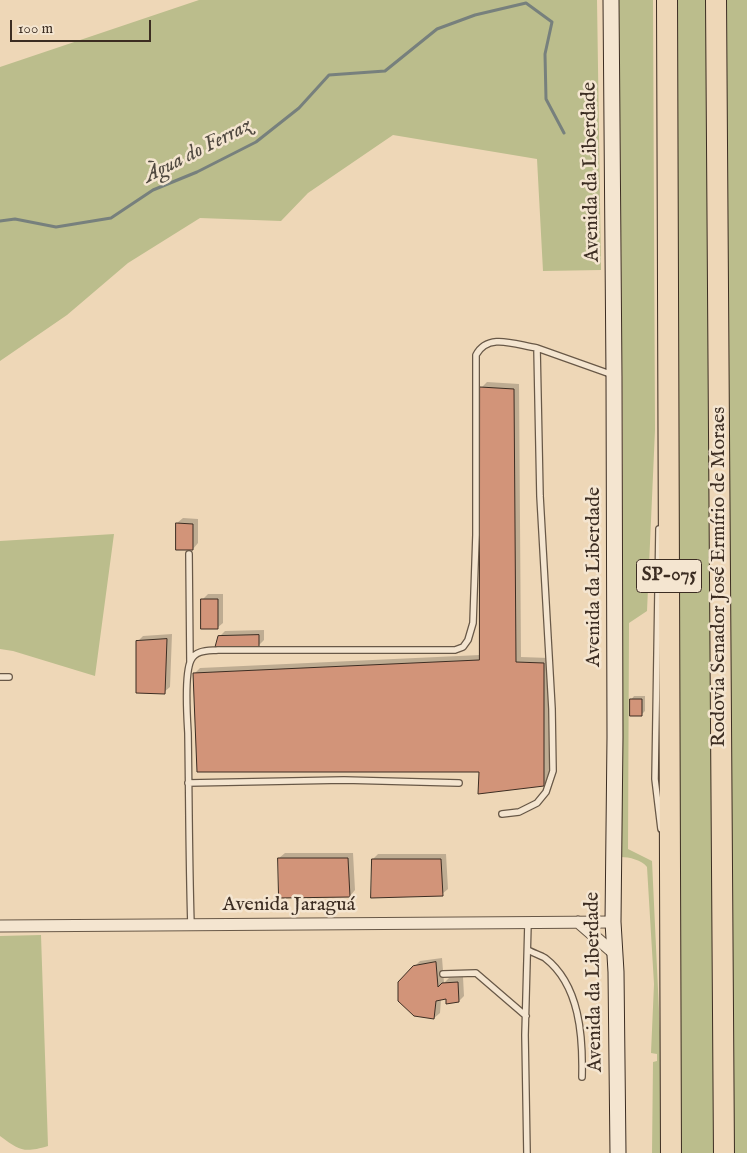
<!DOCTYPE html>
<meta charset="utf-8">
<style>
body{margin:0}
#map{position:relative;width:747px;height:1153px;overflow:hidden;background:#eed7b7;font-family:"IM FELL English",serif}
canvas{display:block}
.scale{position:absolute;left:10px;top:20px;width:141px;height:22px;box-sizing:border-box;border:2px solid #3c2d22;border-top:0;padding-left:6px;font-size:15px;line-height:18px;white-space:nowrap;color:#3c2d22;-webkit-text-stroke:4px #f4e5d0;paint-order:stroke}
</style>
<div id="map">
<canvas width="747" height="1153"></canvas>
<div class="scale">100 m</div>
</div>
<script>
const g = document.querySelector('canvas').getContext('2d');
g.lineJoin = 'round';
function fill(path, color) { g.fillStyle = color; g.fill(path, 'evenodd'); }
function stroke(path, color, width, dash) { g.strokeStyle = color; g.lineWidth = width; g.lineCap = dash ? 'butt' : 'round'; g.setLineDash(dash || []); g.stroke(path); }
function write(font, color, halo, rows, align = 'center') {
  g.font = font + ' "IM FELL English",serif'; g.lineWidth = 5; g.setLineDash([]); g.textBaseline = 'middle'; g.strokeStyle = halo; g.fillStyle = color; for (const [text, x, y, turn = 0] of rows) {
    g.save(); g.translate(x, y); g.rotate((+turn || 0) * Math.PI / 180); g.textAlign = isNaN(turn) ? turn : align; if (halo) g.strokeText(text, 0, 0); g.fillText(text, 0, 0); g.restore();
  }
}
const green = new Path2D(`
 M199,0h398l4,270 -58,1 -6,-112 -144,-24 -85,58 -27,28 -81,-3 -72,45 -61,52 -67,46v-294z
 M619,0h34l2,430 -8,181 -18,12 -1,226 24,12 11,236v56h-11l1,-91 4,-1v-7l-6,-1 3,-69 -7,-117c-5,-7 -18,-10 -26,-10l2,-399z
 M672,0h36l8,1153h-39z
 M726,0h21v1153h-14z
 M114,534l-19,142 -82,-25 -13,-2v-108z
 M41,935l7,211c-24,7 -28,5 -48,-10v-200z`);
const shadow = new Path2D(`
 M487,382l32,2 2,273 28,1v122l-5,5 -64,-15 -285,-97 5,-5 280,-13 1,-267z
 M183,518l15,1v24l-5,6 -16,-26z
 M208,594h15v29l-6,5 -15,-28z
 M264,630v10l-5,5 -40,-8 6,-6z
 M172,634l-2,53 -6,5 -27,-50 6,-6z
 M634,696h11v15l-3,3 -11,-14z
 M285,853h68l2,37 -5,6 -71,-38z
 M378,854h68l2,35 -6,5 -69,-35z
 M442,958l2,25 5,-5 14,-1 1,19 -5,5 -12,-3 -6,1 -1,14 -6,5 -35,-36 21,-21z`);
const stream = new Path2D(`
 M0,221l15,-2 41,8 55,-9 42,-28 44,-18 59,-30 43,-34 30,-33 56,-4 52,-42 38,-14 51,-12 26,19 -7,32 1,45 18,34`);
const building = new Path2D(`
 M480,387l34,2 2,273 28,1v123l-66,8 1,-22h-282l-4,-99 286,-13z
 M176,523l17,1v26h-17z
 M201,599h17v30h-17z
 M259,635v12h-44l3,-11z
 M167,639l-2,55 -29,-1v-52z
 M630,699h12v17h-12z
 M278,858h70l2,39 -71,1z
 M372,859h69l2,37 -72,2z
 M436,962l2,25 4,-4 16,-1 1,20 -13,2v-5l-10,2 -2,18 -20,-3 -16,-15v-19l15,-16z`);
const lane = new Path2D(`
 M537,348l76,27
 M659,529l-4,250 6,50
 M189,554l1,108
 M0,677h9
 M188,783l156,-3 115,3
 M191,925c-2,-64 -2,-128 -3,-192 -1,-17 -4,-59 3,-73 5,-10 16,-9 27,-10h237l8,-3 5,-7 5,-17 3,-88v-180c12,-23 40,-10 61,-7l3,148 12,213 1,62 -7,21 -9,11 -18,9 -17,2
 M528,950c5,3 12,5 17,8 35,27 38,79 37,119
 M443,974l33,-1 50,43
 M527,1153l-2,-118 3,-112`);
const street = new Path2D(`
 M578,922l37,32
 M0,926l613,-4`);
const secondary = new Path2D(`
 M611,0l3,376 1,361 -2,185 3,50 2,181`);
const highway = new Path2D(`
 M667,0l4,1153
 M716,0l8,1153`);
const shields = [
 [669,576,65]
];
const shieldNames = [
 ["SP-075",669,576]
];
const streetNames = [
 ["Avenida da Liberdade",592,172,-91],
 ["Avenida da Liberdade",595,577,-90],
 ["Rodovia Senador José Ermírio de Moraes",720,577,-90],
 ["Avenida Jaraguá",289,906],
 ["Avenida da Liberdade",595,982,-91]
];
const waterNames = [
 ["Àgua do Ferraz",198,152,-27]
];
fill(green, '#bbbd8c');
fill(shadow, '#0003');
stroke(stream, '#77807d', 3);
fill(building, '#d29479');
stroke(building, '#3c2d22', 1);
stroke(lane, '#685847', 8);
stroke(street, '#685847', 13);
stroke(secondary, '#3c2d22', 17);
stroke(highway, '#3c2d22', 22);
stroke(lane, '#f4e5d0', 5.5);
stroke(street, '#f4e5d0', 11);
stroke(secondary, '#f4e5d0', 15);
stroke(highway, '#eed7b7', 20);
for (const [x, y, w] of shields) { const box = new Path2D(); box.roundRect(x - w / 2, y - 16.5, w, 33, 4); g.fillStyle = '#f4e5d0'; g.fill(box); stroke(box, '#3c2d22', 1); }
write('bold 19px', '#3c2d22', null, shieldNames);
write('20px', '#3c2d22', '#f4e5d0', streetNames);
write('italic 21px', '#504940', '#f4e5d0', waterNames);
</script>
